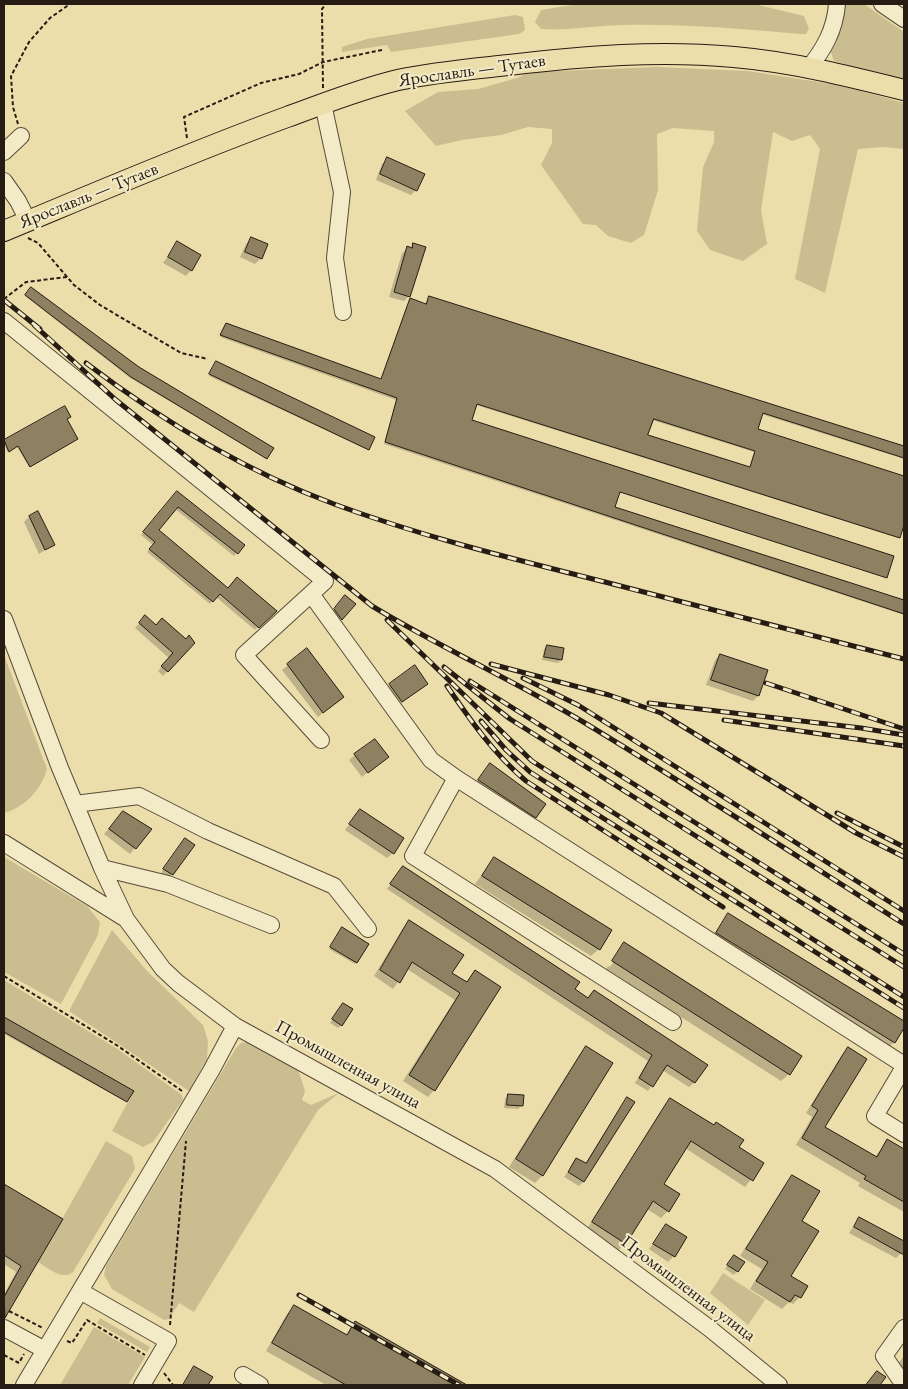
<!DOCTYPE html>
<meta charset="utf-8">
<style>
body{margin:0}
#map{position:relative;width:908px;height:1389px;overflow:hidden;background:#ecdeaa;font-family:"EB Garamond",serif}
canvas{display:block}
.frame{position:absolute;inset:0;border:5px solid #261c14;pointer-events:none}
</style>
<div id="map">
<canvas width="908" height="1389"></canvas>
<div class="frame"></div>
</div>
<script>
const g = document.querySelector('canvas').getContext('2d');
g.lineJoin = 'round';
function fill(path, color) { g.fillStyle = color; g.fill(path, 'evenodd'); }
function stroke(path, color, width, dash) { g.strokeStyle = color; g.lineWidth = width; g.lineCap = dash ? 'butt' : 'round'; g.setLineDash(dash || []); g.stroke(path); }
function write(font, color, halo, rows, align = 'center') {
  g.font = font + ' "EB Garamond",serif'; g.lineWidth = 4; g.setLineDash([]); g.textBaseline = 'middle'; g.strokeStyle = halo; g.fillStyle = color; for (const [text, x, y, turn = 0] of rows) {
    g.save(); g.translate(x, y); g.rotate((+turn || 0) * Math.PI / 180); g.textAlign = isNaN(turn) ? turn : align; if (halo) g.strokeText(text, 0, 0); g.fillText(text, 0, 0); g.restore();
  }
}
const green = new Path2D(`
 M578,4h176l50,12 5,13 -3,5h-6c-58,-5 -117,-10 -175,-9 -29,0 -56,6 -84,4l-6,-7 6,-12z
 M842,4h22l40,28v50l-70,-21 -4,-11z
 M515,15l8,2 2,13 -6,4 -128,18 -4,-7 -45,7v-5l25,-8z
 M657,67l91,4 96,15 60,17v46l-21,-2 -25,2 -33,144 -30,-14 25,-130 -10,-14 -18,6 -19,-9 -12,78 6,34 -24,17 -33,-11 -13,-19 6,-64 11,-25v-11l-41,-3 -16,6 1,56 -14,45 -13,8 -23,-7 -12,-11 -13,-1 -42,-59 11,-22v-14l-24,-2 -27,8 -39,5 -26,6 -31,-35 33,-19 40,-3 39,-11 12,-6z
 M4,655l43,114c-5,20 -23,39 -43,44z
 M4,857l83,49 13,16 -2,13 -37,69 -57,-32z
 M112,930l35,41 56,54 5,16 -1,18 -18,32 -120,-80z
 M4,980l112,68 66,47 1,5 -30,42 -10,5 -31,-16 22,-40 -130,-74z
 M249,1042l49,27 7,22 -3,9 9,5 28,-12 -21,17 -124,202 -15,-9 -10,16 -5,1 -52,-31 -8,-14 2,-9 130,-218 5,-5z
 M106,1141l26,15 3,13 -62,103c-10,9 -25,-4 -35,-10z
 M723,1273l42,27 -17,25 -38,-32z
 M100,1318l50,29 -3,5 -50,-29z
 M94,1327l51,30 -17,28h-68z`);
const shadow = new Path2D(`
 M388,159l28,31 -5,5 -35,-15 6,-16z
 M251,238l10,20 -6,6 -15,-7 6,-13z
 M178,242l13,28 -5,6 -23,-13z
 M413,245l-4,51 -5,5 -15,-4 13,-44z
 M31,289l108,79 127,90 -136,-80 -105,-82z
 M429,297l475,150v12l-143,-45 -5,16 148,47v44l-6,17 -422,-133 -5,16 415,156 -267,-85 -5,16 290,94v13l-520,-171 12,-44 -176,-63 5,-11 156,54zM652,420l102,32 -5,16 -102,-32z
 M215,364l158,74 -5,12 -159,-74z
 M65,408l1,11 10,21 -47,27 -12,-20 -10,5 -3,-10z
 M174,496l69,49 -9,11 -59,-47 -18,21 71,59 47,22 -20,19 -39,-33 -6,7 -63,-52 6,-7 -12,-10z
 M29,517l24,28 -14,9 -15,-32z
 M342,600l12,4 -16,18 -6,-9z
 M145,617l11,9 37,17 -30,33 -5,-5 11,-13 -34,-30z
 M547,646l16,3 -2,11 -3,3 -16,-3 2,-11z
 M307,650l30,52 -19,15 -36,-47z
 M720,655l46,16 -8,25 -5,5 -47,-16 9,-25z
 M414,667l7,22 -25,18 -12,-17z
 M374,740l13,17 -25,20 -13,-17z
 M490,765l45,52 -5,5 -57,-36z
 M360,810l33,43 -6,5 -42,-28z
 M118,818l32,11 -20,25 -26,-20z
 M182,843l-10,31 -3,4 -8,-5z
 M494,858l105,91 -8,7 -116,-72z
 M403,867l170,123 133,75 -12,18 -5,4 -27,-17 -14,21 -13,-8 13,-22 -261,-172z
 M728,915l176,108 -10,19 -7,7 -177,-109z
 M409,921l41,52 15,10 10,-11 -41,118 -6,7 -25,-16 52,-81 -48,-31 -14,20 -19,-13 29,-48z
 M341,930l26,14 -12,20 -26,-15z
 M625,944l164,130 -8,7 -175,-112 2,-3 2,1 11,-17h-3z
 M343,1004l-2,21 -3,3 -8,-5z
 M4,1018l128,73 -6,11 -122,-68z
 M586,1047l26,16 -70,113 -7,7 -26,-16 70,-112z
 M848,1049l-24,78 51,30 12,-16 17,9v62l-46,-26 2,-3 -64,-38 16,-28 -6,-4 35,-57z
 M508,1095l13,11 -3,3 -14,-1 1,-9z
 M627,1098l-44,84 -4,4 -15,-9 13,-18 8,5z
 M671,1100l92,64 -18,23 -60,-39 -23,36 6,27 -7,7 -14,-9 -28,41 -32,-21 77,-123z
 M793,1177l8,44 -12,55 11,21 -7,7 -4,-2 -7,7 -32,-20 12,-20 -22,-13 46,-72z
 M4,1186l57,34 -57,98v-24l12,-22 -12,-8z
 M859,1218l45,25 -3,10 -5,5 -47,-25z
 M666,1226l8,30 -6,6 -19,-13z
 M731,1260l6,11 -3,4 -9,-6z
 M294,1307l51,29 10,-13 109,62h-138l-60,-34 21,-37z
 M904,1356v14l-7,-5z`);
const building = new Path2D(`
 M387,157l38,17 -8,17 -37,-17z
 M251,237l17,7 -6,15 -17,-7z
 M177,241l24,14 -9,16 -24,-14z
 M413,243l13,4 -16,50 -16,-5 13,-46 5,2z
 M31,287l108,80 135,81 -7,11 -136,-82 -106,-82z
 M429,296l475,150v12l-141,-45 -5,16 146,47v49l-4,13 -423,-134 -5,16 422,136 -7,22 -267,-86 -5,15 289,93v14l-519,-172 12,-44 -177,-63 6,-12 155,56 29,-81 16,6zM654,419l101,32 -5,16 -102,-32z
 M216,361l159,76 -6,13 -160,-76z
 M65,406l6,11 -4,2 11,20 -48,28 -12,-21 -9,6 -5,-12z
 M177,491l68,54 -7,9 -60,-47 -19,23 69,58 9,-11 40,34 -18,17 -39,-34 -7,8 -64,-53 6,-7 -12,-10z
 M38,511l17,34 -10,5 -16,-34z
 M345,595l11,9 -14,16 -8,-11z
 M145,615l11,10 6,-7 24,21 3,-4 6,8 -27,29 -7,-6 12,-13 -34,-30z
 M547,645l17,3 -2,12 -18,-3z
 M307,648l37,49 -21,16 -36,-49z
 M720,654l48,16 -9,26 -48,-16z
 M415,665l13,19 -26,18 -13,-18z
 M375,739l14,18 -21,16 -14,-19z
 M490,763l56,41 -10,14 -58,-38z
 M360,809l44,29 -10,16 -45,-30z
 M123,811l29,18 -16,20 -27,-20z
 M185,838l10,7 -22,30 -10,-6z
 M494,857l118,73 -12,20 -118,-74z
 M403,866l177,116 -5,7 13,9 6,-8 114,75 -13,18 -28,-18 -14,22 -14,-9 13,-23 -262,-171z
 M728,913l176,108v7l-9,15 -179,-110z
 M409,920l55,35 -12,18 15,9 8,-12 26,17 -66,104 -26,-16 51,-82 -48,-31 -12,21 -20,-13z
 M342,927l27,17 -12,19 -27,-16z
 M624,942l178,114 -12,19 -178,-114z
 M343,1003l10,6 -11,17 -10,-7z
 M4,1017l130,74 -7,11 -123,-70z
 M586,1046l27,17 -70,113 -27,-17z
 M848,1047l19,12 -42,68 52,30 10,-18 17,10v53l-40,-23 2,-3 -64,-38 16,-28 -6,-4z
 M508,1094l16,1 -1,11 -16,-1z
 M627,1097l8,5 -51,80 -16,-10 8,-14 10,5z
 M670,1098l44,27 2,-3 28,18 -5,7 25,16 -11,18 -62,-40 -27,43 16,10 -11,18 -16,-11 -27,43 -34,-22z
 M792,1175l28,16 -18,30 17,10 -28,45 17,10 -7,12 -6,-3 -5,7 -34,-21 12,-19 -22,-13z
 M4,1184l59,35 -58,99 -1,-21 17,-31 -17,-11z
 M859,1217l45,24v14l-50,-28z
 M666,1224l21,13 -12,20 -22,-13z
 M734,1255l11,7 -7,10 -11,-7z
 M294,1305l53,30 8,-14 112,64h-121l-74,-42z
 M194,1366l19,11 -5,8h-25z
 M877,1371l9,6 -6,8h-14z`);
const path = new Path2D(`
 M323,88l-1,-79 4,-5
 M18,124l-5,-17 -2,-31 18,-34 21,-24 20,-14
 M187,138l-3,-21 77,-34 38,-9 24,-12 59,-12
 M28,238l10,5 36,42 26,20 81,48 27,6
 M4,299l22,-17 41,-5
 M4,976l114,70 64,45
 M9,1311l34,17
 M170,1325l16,-184
 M67,1341l5,2 15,-23 58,35
 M4,1355l15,8 5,-9
 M164,1373l9,12`);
const minor = new Path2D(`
 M882,4l22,15
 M808,69c16,-20 27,-39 29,-65
 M323,104l19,88 -7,66 8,54
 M4,152l17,-16
 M4,181l14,20 10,20
 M4,321l321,260 -81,74 77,85
 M311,594l120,166 25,18 -43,78 260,166
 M4,619l56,149 42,100 24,51 37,50 15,14 57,43 260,143 214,159 70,57
 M456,778l448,287
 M75,804l64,-8 69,35 126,55 34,43
 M4,843l122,76
 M102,868l66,16 103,41
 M904,1067l-29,49 29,18
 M80,1291l88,50 -26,44
 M4,1328l41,22
 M243,1375l17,10
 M24,1385l187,-314 24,-45
 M904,1385l-20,-29 20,-28`);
const major = new Path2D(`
 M4,231c94,-39 187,-79 283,-114 36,-13 73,-28 111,-37 37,-8 74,-11 111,-15 75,-9 150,-15 225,-8 58,5 114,19 170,33`);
const rail = new Path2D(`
 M4,300l36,29
 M34,325l82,75 256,206c69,42 143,75 213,117 107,65 213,134 319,201
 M86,363c75,57 159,108 248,141 89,33 180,55 271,78 100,26 200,52 299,77
 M387,620l145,141 372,236
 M491,664l118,31 52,18 195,120 48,24
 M444,667l66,52 394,248
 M523,678l55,27 326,206
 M470,681l434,273
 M766,683l138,46
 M447,686c24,35 46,67 79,95l197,126
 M649,703l212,25 43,7
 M724,720l180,26
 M481,721l25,29 24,22 374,236
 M837,813l67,34
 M299,1295l160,90`);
const streetNames = [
 ["Ярославль — Тутаев",472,71,-8],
 ["Ярославль — Тутаев",89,196,-22],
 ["Промышленная улица",348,1065,29],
 ["Промышленная улица",688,1289,37]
];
fill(green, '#cabd90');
fill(shadow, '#0003');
fill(building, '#8d8162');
stroke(building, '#261c14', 1);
stroke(minor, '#584c3a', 18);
stroke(major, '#261c14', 22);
stroke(path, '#261c14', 2, [4, 2.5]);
stroke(minor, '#f3eac8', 16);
stroke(major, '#ecdeaa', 20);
stroke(rail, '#261c14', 5);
stroke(rail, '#f3eac8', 3, [9]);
write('18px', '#261c14', '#f3eac8', streetNames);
</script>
